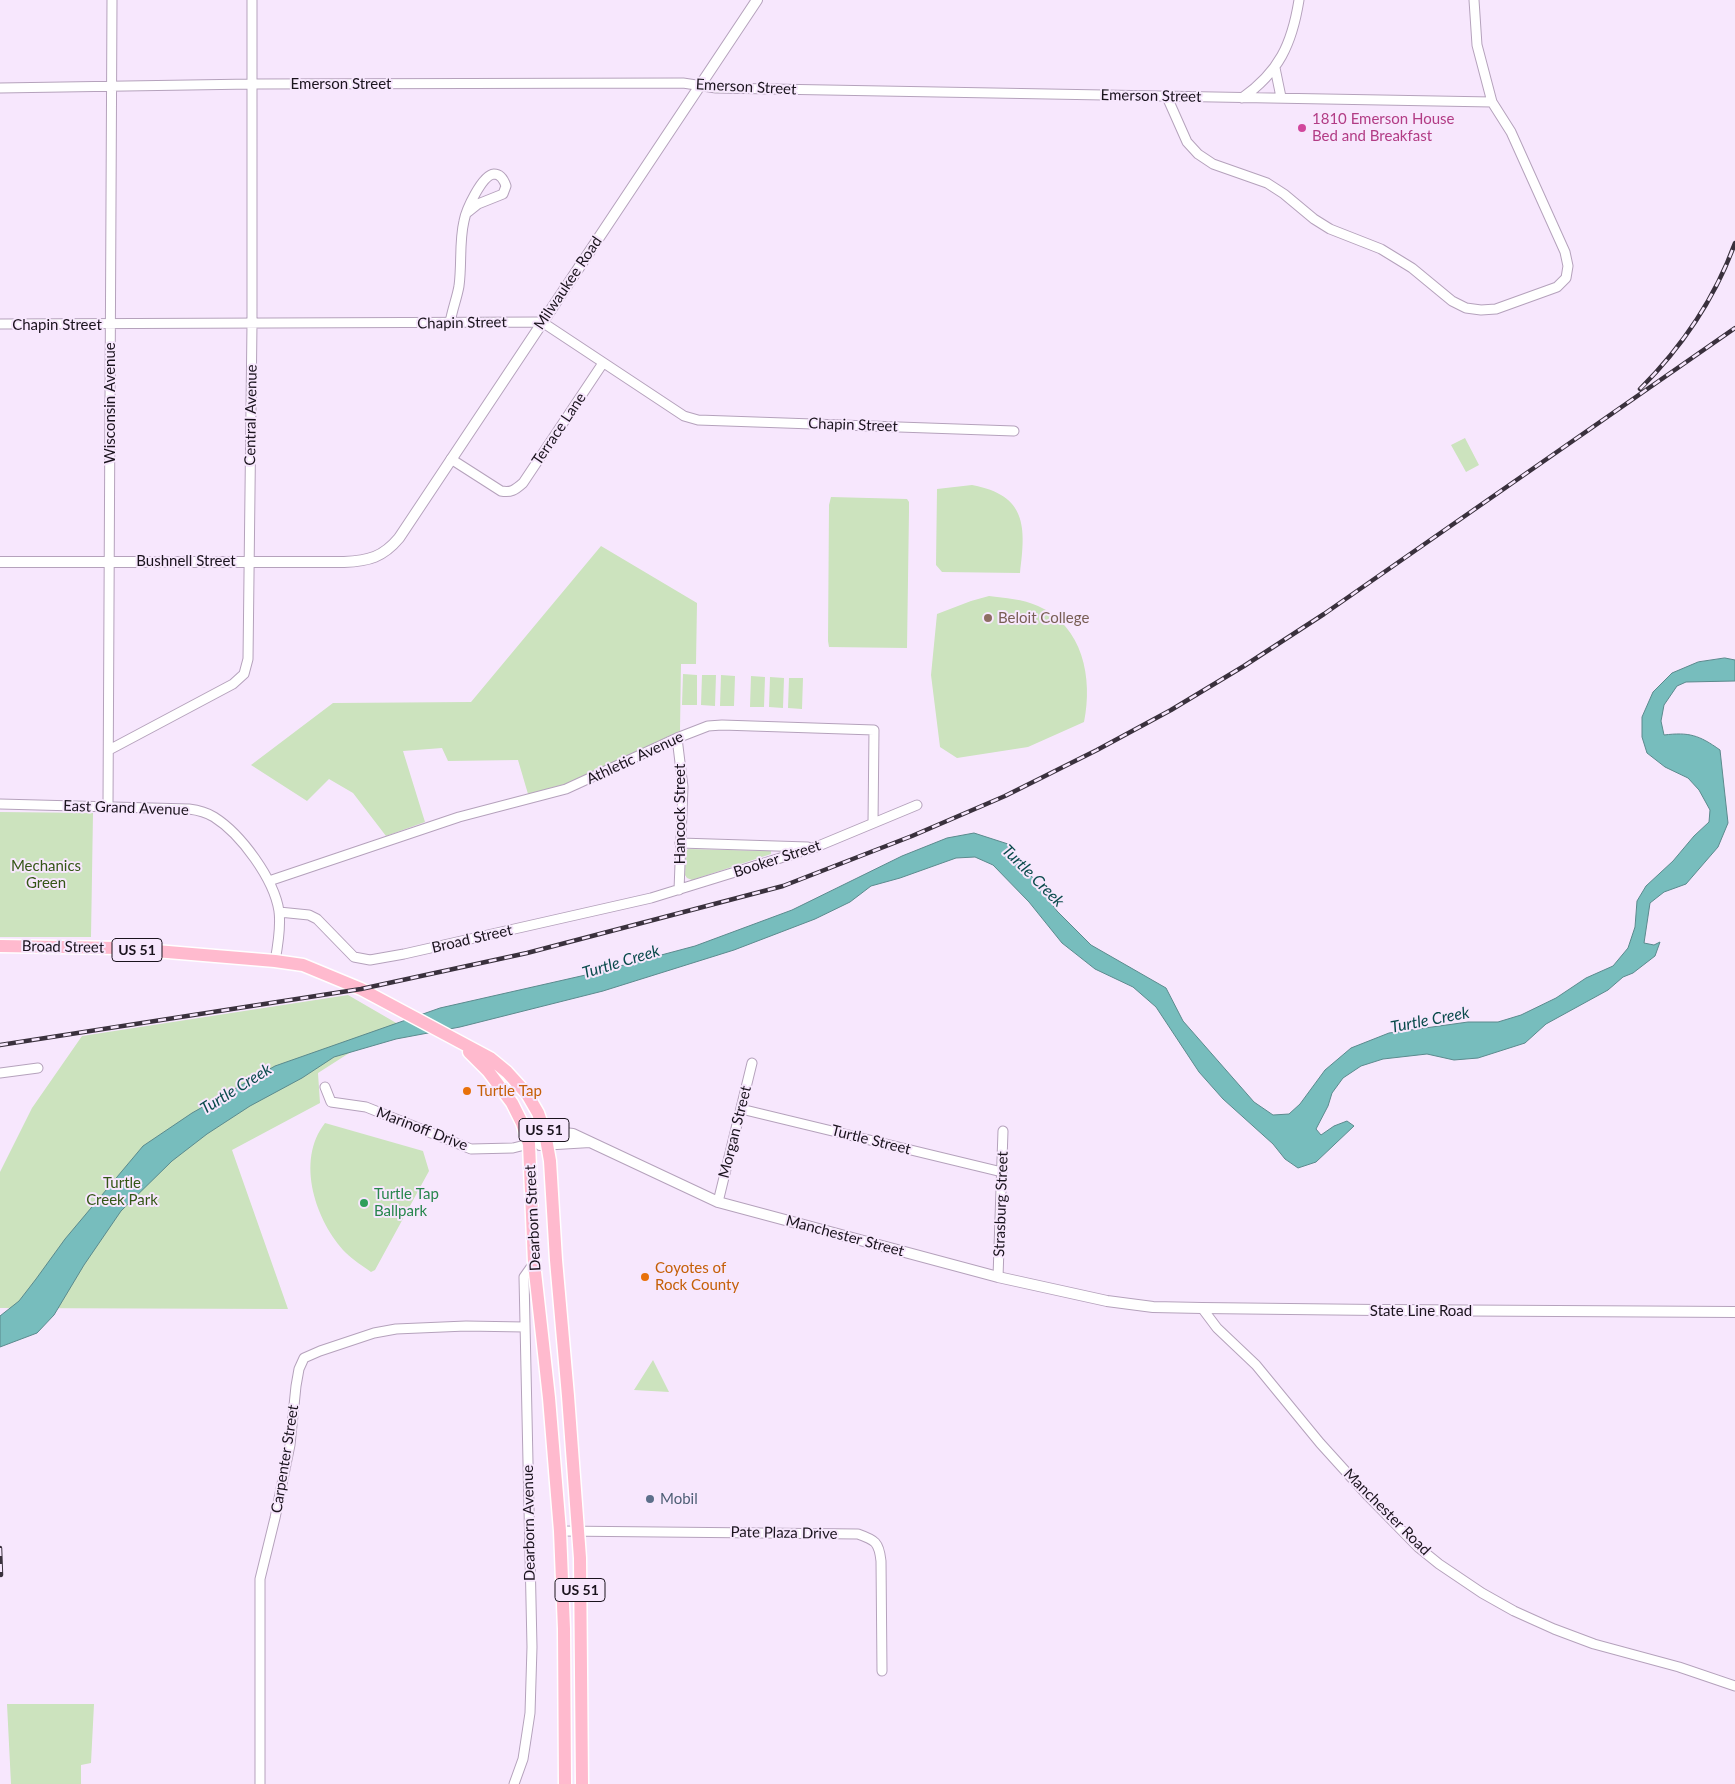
<!DOCTYPE html>
<style>
body{margin:0}
canvas{display:block;background:#f7e7fd}
</style>
<canvas width="1735" height="1784"></canvas>
<script>
const g = document.querySelector('canvas').getContext('2d');
g.lineJoin = 'round';
function fill(path, color) { g.fillStyle = color; g.fill(path, 'evenodd'); }
function stroke(path, color, width, dash) { g.strokeStyle = color; g.lineWidth = width; g.lineCap = dash ? 'butt' : 'round'; g.setLineDash(dash || []); g.stroke(path); }
function write(font, color, halo, rows, align = 'center') {
  g.font = font + ' Lato,sans-serif'; g.lineWidth = 4; g.setLineDash([]); g.textBaseline = 'middle'; g.strokeStyle = halo; g.fillStyle = color; for (const [text, x, y, turn = 0] of rows) {
    g.save(); g.translate(x, y); g.rotate((+turn || 0) * Math.PI / 180); g.textAlign = isNaN(turn) ? turn : align; if (halo) g.strokeText(text, 0, 0); g.fillText(text, 0, 0); g.restore();
  }
}
const green = new Path2D(`
 M1465,438l14,27 -13,7 -15,-27z
 M972,485c55,10 54,42 48,88l-78,-1 -6,-7 1,-76z
 M831,497l76,2 2,3v9l-2,137 -78,-1 -1,-6 1,-136z
 M601,546l96,57 -1,61h-15l-1,67 -111,52 -41,11 -10,-34 -70,1 -6,-13 -39,3 22,71 -39,14 -33,-43 -24,-14 -22,22 -56,-36 82,-62 138,-1z
 M989,596c16,2 34,3 49,10 45,20 55,72 46,116l-56,25 -71,11 -17,-11 -9,-72 6,-61 34,-13z
 M683,674l14,1v30h-15z
 M702,675h14l-1,31 -14,-1z
 M721,675l14,1 -1,30h-14z
 M751,676l14,1 -1,30h-14z
 M770,677l14,1 -1,30 -14,-1z
 M789,678h14l-1,31 -14,-1z
 M0,812l93,1 -2,124h-91z
 M688,849l81,2h2v3l-79,26 -5,-2 -2,-3 1,-24z
 M348,995l50,29 -30,17 -50,32 2,30 -88,47 56,159 -288,-1v-136l32,-64 50,-72z
 M325,1123l98,28 6,20 -54,99 -4,2c-8,-6 -18,-12 -25,-19 -30,-31 -51,-92 -21,-130z
 M653,1360l16,32 -35,-2z
 M7,1704h87l-3,59 -10,2v19h-70z`);
const water = new Path2D(`
 M1725,658l10,2v21l-49,1 -9,4 -13,19 -3,16 3,14c25,-3 35,0 56,15l8,73 -10,24 -32,37 -22,8 -14,11 -6,40 10,2 6,-3 -5,14 -22,17 -10,4 -15,13 -62,34 -21,19 -47,15 -24,2 -27,-6 -44,5 -22,7 -18,12 -11,15 -4,13 -12,23 5,6 13,-9 13,-5 7,5 -38,36 -18,6 -13,-9 -12,-15 -50,-45 -24,-27 -43,-65 -23,-20 -38,-18 -33,-26 -33,-41 -36,-37 -18,-8 -19,1 -56,20 -29,8 -21,16 -35,17 -81,31 -131,41 -143,36 -64,12 -62,18 -32,21 -52,28 -43,28 -35,27 -51,50 -37,54 -30,50 -17,18 -37,14v-31l19,-15 17,-22 29,-40 78,-93 49,-33 83,-47 165,-58 150,-34 105,-28 97,-36 110,-54 45,-18 27,-5 34,11 49,67 34,34 75,43 17,33 71,81 19,13 16,-1 11,-10 25,-34 26,-22 38,-15 79,-11h30l23,-7 35,-17 30,-20 27,-12 15,-18 7,-21 2,-26 9,-15 27,-25 21,-25 15,-14 1,-12 -11,-20 -11,-12 -23,-11 -18,-14 -5,-16v-20l11,-25 19,-19 26,-11z`);
const minor = new Path2D(`
 M1275,68l6,29
 M0,88l252,-4 431,-1 33,5 776,14
 M1167,97l20,45 11,12 15,10 54,19 17,11 30,25 16,10 51,20 31,19 40,33 14,7 15,2 15,-1 61,-22 9,-9 2,-12 -3,-14 -54,-120 -19,-30 -15,-57 -3,-45
 M1242,98c37,-26 50,-54 57,-98
 M450,323c2,-13 7,-25 9,-37 3,-22 0,-44 5,-65 2,-11 18,-46 30,-47 7,0 10,6 12,12l-3,8 -25,10 -10,8
 M0,324l542,-2 142,94 14,4 316,11
 M451,459l50,32c10,2 14,-1 22,-8l80,-120
 M677,738l6,49 -4,103
 M109,750l124,-66 11,-10 4,-15 4,-335v-324
 M0,804l189,5c8,1 17,3 25,8 27,17 60,62 65,94 2,16 -1,34 -4,50
 M108,806l4,-806
 M680,843l128,4
 M269,881l190,-64 107,-28 111,-51 31,-12 14,-1 152,5 -1,93
 M279,912l30,3 8,4 37,38 16,3 34,-6 247,-56 165,-51 101,-42
 M0,1073l38,-5
 M325,1087l6,15 35,5 105,42 42,-1 16,-4
 M741,1109l261,63
 M718,1202l34,-139
 M998,1277l5,-146
 M1202,1308l15,20 39,37 64,78 48,53 50,51 21,17 43,29 32,18 40,18 40,15 85,23 56,19
 M560,1531l298,3c17,6 21,8 23,27l1,110
 M260,1784v-205l15,-61 15,-73 6,-59 3,-17 5,-11 16,-7 54,-18 22,-4 70,-3 58,1
 M514,1784l9,-25 7,-46 2,-66 -8,-370 10,-14`);
const tertiary = new Path2D(`
 M0,562h344c25,-1 39,-5 55,-24l358,-538
 M529,1144c18,-12 22,-13 44,-10l145,68 280,75 109,24 46,6 49,1 175,2 358,2
 M540,1145l50,-3`);
const primary = new Path2D(`
 M0,946l120,2 155,13 28,4 58,24 129,69 17,14 20,22 11,19 7,20 5,28 6,99 12,136 12,162 2,226
 M469,1052l19,19 24,32 10,20 7,21 5,119 15,135 11,133 4,98 1,155`);
const rail = new Path2D(`
 M1640,389c41,-41 75,-91 95,-146
 M0,1045l361,-56 166,-36 256,-67 129,-50 93,-40 92,-46 74,-40 73,-44 80,-52 411,-286
 M0,1548l1,27`);
const markers = [
 [1302,128,5,"#d1479c"],
 [988,618,5,"#8d6e63"],
 [467,1091,5,"#e8710a"],
 [364,1203,5,"#2e9e5b"],
 [645,1277,5,"#e8710a"],
 [650,1499,5,"#5c6f8a"]
];
const shields = [
 [137,950,50],
 [544,1130,50],
 [580,1590,50]
];
const shieldNames = [
 ["US 51",137,950],
 ["US 51",544,1130],
 ["US 51",580,1590]
];
const streetNames = [
 ["Emerson Street",341,84],
 ["Emerson Street",746,87,3],
 ["Emerson Street",1151,96,1],
 ["Milwaukee Road",568,283,-56],
 ["Chapin Street",462,323,-1],
 ["Chapin Street",57,325],
 ["Wisconsin Avenue",110,403,-90],
 ["Central Avenue",251,415,-89],
 ["Chapin Street",853,425,2],
 ["Terrace Lane",559,429,-56],
 ["Bushnell Street",186,561],
 ["Athletic Avenue",635,758,-25],
 ["East Grand Avenue",126,808,2],
 ["Hancock Street",680,814,-90],
 ["Booker Street",777,859,-18],
 ["Broad Street",472,939,-13],
 ["Broad Street",63,947,1],
 ["Marinoff Drive",422,1129,21],
 ["Morgan Street",735,1132,-76],
 ["Turtle Street",871,1140,14],
 ["Strasburg Street",1001,1204,-88],
 ["Dearborn Street",533,1218,-93],
 ["Manchester Street",845,1236,15],
 ["State Line Road",1421,1311],
 ["Carpenter Street",285,1459,-81],
 ["Manchester Road",1387,1512,45],
 ["Dearborn Avenue",529,1523,-91],
 ["Pate Plaza Drive",784,1533,1]
];
const hotelNames = [
 ["1810 Emerson House",1312,119],
 ["Bed and Breakfast",1312,136]
];
const educationNames = [
 ["Beloit College",998,618]
];
const parkNames = [
 ["Mechanics",46,866],
 ["Green",46,883],
 ["Turtle",122,1183],
 ["Creek Park",122,1200]
];
const foodNames = [
 ["Turtle Tap",477,1091],
 ["Coyotes of",655,1268],
 ["Rock County",655,1285]
];
const leisureNames = [
 ["Turtle Tap",374,1194],
 ["Ballpark",374,1211]
];
const serviceNames = [
 ["Mobil",660,1499]
];
const waterNames = [
 ["Turtle Creek",1033,876,45],
 ["Turtle Creek",621,962,-17],
 ["Turtle Creek",1430,1020,-11],
 ["Turtle Creek",236,1089,-32]
];
fill(green, '#cce3be');
fill(water, '#77bdbd');
stroke(water, '#5b8a8d', 1);
stroke(minor, '#b5a2bc', 11);
stroke(tertiary, '#b5a2bc', 12);
stroke(primary, '#fff', 15);
stroke(minor, '#fff', 9);
stroke(tertiary, '#fff', 10);
stroke(primary, '#ffbace', 12);
stroke(rail, '#3a313d', 4.5);
stroke(rail, '#f7e7fd', 2.5, [8]);
for (const [x, y, r, color] of markers) { const dot = new Path2D(); dot.arc(x, y, r, 0, 2 * Math.PI); g.fillStyle = color; g.fill(dot); stroke(dot, '#f7e7fd', 2); }
for (const [x, y, w] of shields) { const box = new Path2D(); box.roundRect(x - w / 2, y - 11.5, w, 23, 4); g.fillStyle = '#f7e7fd'; g.fill(box); stroke(box, '#1a131d', 1); }
write('bold 14px', '#1a131d', null, shieldNames);
write('15px', '#1a131d', '#f7e7fd', streetNames);
write('15px', '#b23c85', '#f7e7fd', hotelNames, 'left');
write('15px', '#785e54', '#f7e7fd', educationNames, 'left');
write('15px', '#345616', '#f7e7fd', parkNames);
write('15px', '#c56008', '#f7e7fd', foodNames, 'left');
write('15px', '#27864d', '#f7e7fd', leisureNames, 'left');
write('15px', '#4e5e75', '#f7e7fd', serviceNames, 'left');
write('italic 16px', '#094a4b', '#f7e7fd', waterNames);
</script>
